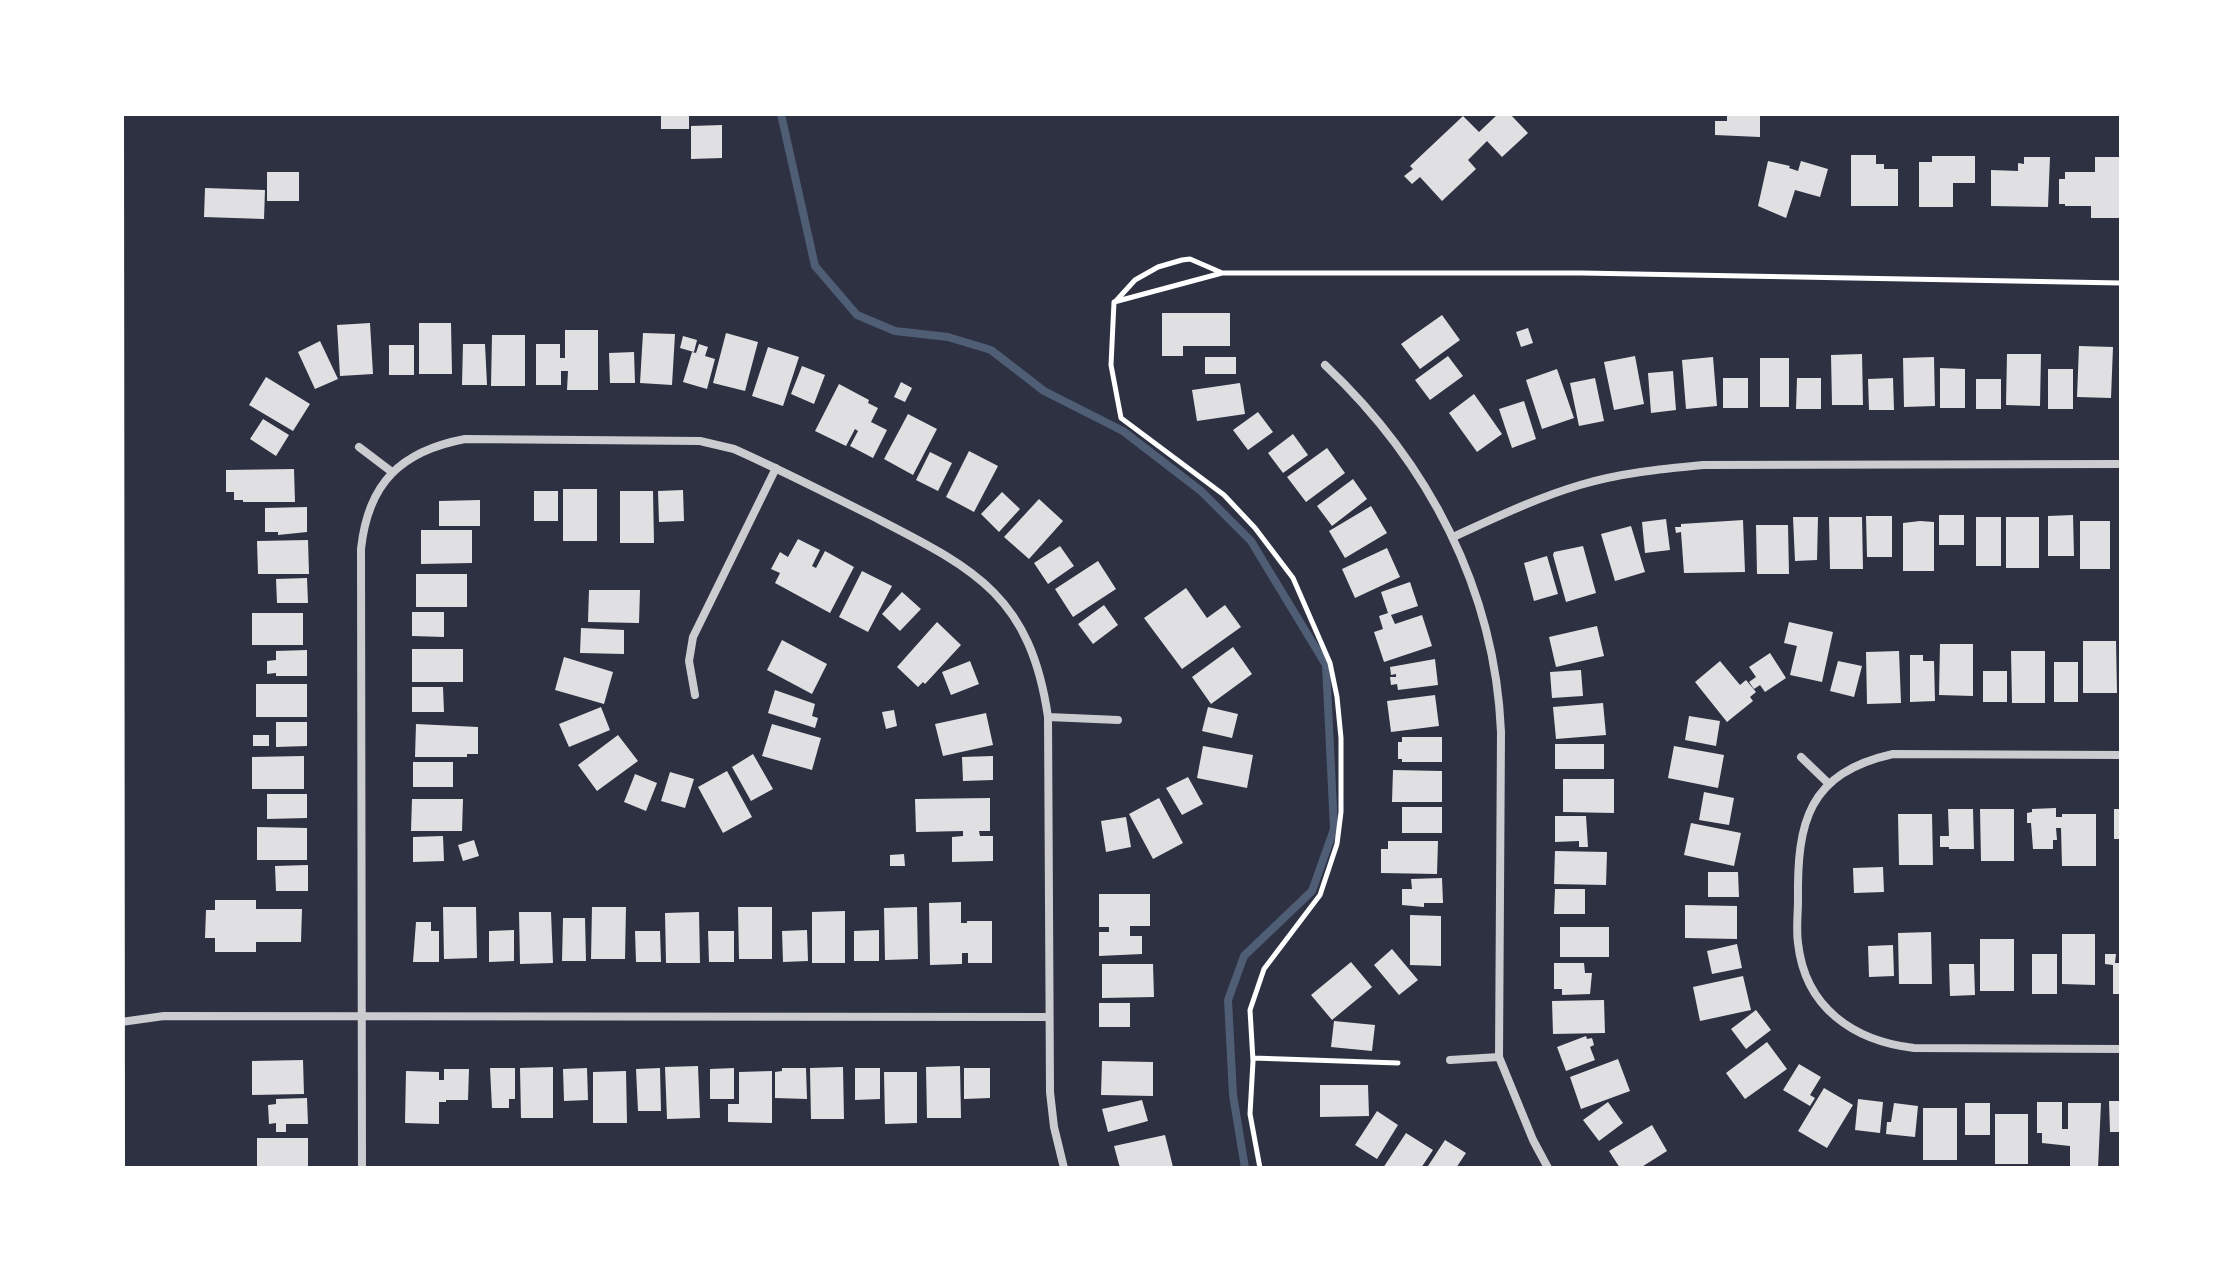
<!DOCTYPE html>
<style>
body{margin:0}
#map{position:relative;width:2235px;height:1282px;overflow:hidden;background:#2d3142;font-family:"Crimson Pro",serif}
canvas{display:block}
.frame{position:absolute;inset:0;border:116px solid #fff;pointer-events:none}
</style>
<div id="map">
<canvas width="2235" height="1282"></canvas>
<div class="frame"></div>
</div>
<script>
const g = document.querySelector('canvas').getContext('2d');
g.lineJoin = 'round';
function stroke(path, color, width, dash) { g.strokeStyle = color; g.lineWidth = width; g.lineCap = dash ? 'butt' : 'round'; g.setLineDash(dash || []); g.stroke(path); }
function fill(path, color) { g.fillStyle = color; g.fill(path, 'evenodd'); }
const stream = new Path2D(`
 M781,114l34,152 42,49 38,16 53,6 43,13 53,41 79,40 78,60 50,50 75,124 8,164 -22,62 -68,65 -16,44 5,95 12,73`);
const building = new Path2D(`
 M661,114h28v15h-28z
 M1498,114h12l18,19 -26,24 -15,-16 -19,19 8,9 -34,32 -22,-24 -8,7 -8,-8 9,-7 -3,-3 53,-50 16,16z
 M1727,114h33v23l-45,-2v-14h12z
 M722,125v33l-31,1v-33z
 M1851,155h25v9h8v5h14v37h-47z
 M1932,156h43v27h-22v24h-34v-45h13z
 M2024,157h26l-2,50 -57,-1v-36l27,1v-8l6,1z
 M2095,157h24v61h-28v-12h-26v-2h-6v-25h6v-7h30z
 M1768,161l22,5 -1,2 9,3 3,-10 27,8 -8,28 -25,-7 -9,28 -28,-12z
 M267,172h32v29h-32z
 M205,188l60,2 -1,29 -60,-2z
 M1162,313h68v33h-47v10h-21z
 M1442,315l18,25 -40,29 -19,-25z
 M370,323l3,51 -33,2 -3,-51z
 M419,323h32l1,51h-33z
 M1528,328l5,15 -12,4 -5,-15z
 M565,330h33v60h-31l1,-19h-7v14h-25v-41h24v14h5z
 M643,333l32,1 -3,51 -32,-2z
 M726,333l32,9 -13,49 -32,-8z
 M492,335h33v51h-34z
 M683,336l14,4 -3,12 -14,-4z
 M320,341l18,38 -23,10 -17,-37z
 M463,344h22l2,41h-25z
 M699,344l9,3 -3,9 10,3 -8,30 -24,-7 9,-30 4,1z
 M389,345h25v30h-25z
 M2079,346l34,1 -2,51 -34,-1z
 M768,347l31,10 -16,49 -31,-10z
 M634,352l1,31h-25l-1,-30z
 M1862,354l1,51h-31l-1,-50z
 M2007,354h34l-1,52 -34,-1z
 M1448,356l15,20 -33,24 -15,-20z
 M1635,356l9,48 -30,6 -10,-48z
 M1205,357h31v17h-31z
 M1713,357l4,49 -31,3 -4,-49z
 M1934,357l1,49 -31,1 -1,-49z
 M1760,358h29v49h-29z
 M802,366l23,9 -11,29 -23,-10z
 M1940,368l25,1v39h-25z
 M1557,369l17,49 -32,11 -16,-49z
 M2048,369h25v40h-25z
 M1673,371l3,39 -25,3 -3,-40z
 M266,377l44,27 -17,27 -44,-26z
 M1595,378l9,43 -25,5 -9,-43z
 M1723,378h25v30h-25z
 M1797,378h24v31h-25z
 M1893,378l1,32h-25l-1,-31z
 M1976,379h25v30h-25z
 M901,382l11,6 -7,14 -11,-5z
 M1240,383l5,31 -48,7 -5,-31z
 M839,384l30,16 -1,3 10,5 -7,14 16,8 -14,28 -23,-12 8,-15 -3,-2 -9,17 -31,-15z
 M1474,394l28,40 -25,18 -28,-39z
 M1524,401l12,38 -24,9 -13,-39z
 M1258,412l15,20 -25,18 -15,-20z
 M908,414l29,15 -24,46 -29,-16z
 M263,419l26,16 -13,21 -26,-17z
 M1293,434l15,21 -25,18 -15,-20z
 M1327,448l18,25 -39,29 -19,-25z
 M969,451l29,15 -24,46 -28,-15z
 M930,452l22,11 -14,28 -22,-11z
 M294,469l1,33h-52v-2h-9v-8h-8v-22z
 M1353,479l14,20 -35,27 -15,-20z
 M563,489h34v52h-34z
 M683,490l1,31 -25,1 -1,-31z
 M534,491h24v30h-24z
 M620,491h33l1,52h-34z
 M1002,492l18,17 -21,23 -18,-18z
 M1039,499l24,22 -34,38 -25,-22z
 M480,500v26h-41v-25z
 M1371,506l16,27 -42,25 -16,-27z
 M307,507v25l-29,3v-3h-13v-24z
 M1939,515h25v30h-25z
 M2073,515l1,41h-26v-40z
 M1866,516h26v41h-25z
 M1793,517h25l-1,43 -22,1z
 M1829,517h33l1,52h-33z
 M1976,517h25v49h-25z
 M2006,517h33v51h-33z
 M1666,519l4,31 -25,3 -3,-31z
 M1743,520l2,52 -61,1 -3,-41 -5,1 -1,-6h6v-3z
 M1920,521l14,1v49h-31v-48z
 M2080,521h30v48h-30z
 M1756,525h32l1,49h-32z
 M1631,526l14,46 -30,9 -14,-47z
 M421,530h51v33l-51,1z
 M798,539l22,11 -8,16 4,2 9,-17 29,16 -24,46 -55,-30 5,-10 -9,-4 9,-17 8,5z
 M308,540l1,34h-51l-1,-33z
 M1060,546l14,20 -26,18 -14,-21z
 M1583,546l13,47 -30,9 -13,-47 1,-3z
 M1387,548l13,29 -45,21 -13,-29z
 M1547,556l11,38 -24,7 -10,-38z
 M1098,561l18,28 -43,28 -18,-28z
 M862,571l30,15 -24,46 -29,-15z
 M416,574h51v33h-51z
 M307,578l1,25h-31l-1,-24z
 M1410,582l8,24 -27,9 4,9 27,-9 10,31 -48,16 -10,-30 9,-3 -4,-13 9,-3 -7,-21z
 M1186,588l21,30 18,-13 16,22 -59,42 -38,-51z
 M589,590h51l-1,33 -51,-1z
 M902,592l19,17 -21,22 -18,-17z
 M1104,605l14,20 -25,19 -15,-20z
 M412,612h32v25l-32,-1z
 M252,613h51v32h-51z
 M937,622l24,23 -36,39 -2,-2 -5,5 -21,-20z
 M1789,622l44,10 -11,50 -32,-7 7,-29 -13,-3z
 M1597,626l7,30 -48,11 -7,-30z
 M581,628l43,2v24l-44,-1z
 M782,640l45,24 -15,30 -45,-24z
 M2083,641h33l1,52h-34z
 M1940,644h33v52l-34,-1z
 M1233,647l19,27 -41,30 -19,-27z
 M412,649h51v33h-51z
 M307,650v26h-31v-3l-9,1v-13l9,-1v-9z
 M1899,651l2,52 -34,1 -1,-52z
 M2011,651h34v52h-33z
 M1770,653l16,25 -21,14 -5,-7 -6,4 -5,-7 7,-5 -7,-10z
 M1910,655h13v6h11l1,40 -25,1z
 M564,657l49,15 -9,32 -49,-14z
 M1435,659l3,26 -40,5 -1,-6 -6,1 -1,-8h6v-3l-5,1 -1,-8z
 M970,661l9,23 -28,11 -9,-23z
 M1720,661l20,24 6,-5 10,12 -6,5 3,4 -26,21 -32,-40z
 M1838,661l24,5 -8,31 -24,-6z
 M2054,662h24v40h-24z
 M1581,670l2,26 -31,2 -2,-26z
 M1983,671h24v31h-24z
 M256,684h51v33h-51z
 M412,687h31l1,25h-32z
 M775,690l40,14 -3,12 6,2 -3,10 -47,-15z
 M1435,695l4,31 -48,6 -4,-31z
 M1603,703l3,32 -50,4 -3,-32z
 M601,707l9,23 -41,17 -10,-23z
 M1208,707l30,7 -6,24 -30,-7z
 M894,710l3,16 -11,3 -4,-17z
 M986,713l7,32 -50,11 -8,-32z
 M1689,716l31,5 -4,25 -31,-6z
 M276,722h31v24l-31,1z
 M416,724l62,3v27h-11v3h-52z
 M772,724l49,14 -9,32 -50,-14z
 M253,735h16v11h-16z
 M618,735l20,26 -41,30 -19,-26z
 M1402,737h40v25h-40v-3h-4v-17h4z
 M1555,744h49v25h-49z
 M1203,746l50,9 -6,33 -50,-10z
 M1674,746l50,9 -6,33 -50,-10z
 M753,754l20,35 -22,12 -19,-34z
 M304,756v33h-52v-32z
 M993,756v24l-30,1 -1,-24z
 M413,762h40v25h-40z
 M1393,770l49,1v31h-50z
 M727,771l25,46 -29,16 -25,-46z
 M670,772l24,7 -9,29 -24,-7z
 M635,774l22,9 -11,28 -22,-9z
 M1188,777l15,27 -21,11 -16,-27z
 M1563,779h51v34l-51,-1z
 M1704,792l30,6 -5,27 -30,-5z
 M267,794h40v24l-40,1z
 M990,798v33h-11l1,5h13v25l-41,1v-25l11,-1v-5l-47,1 -1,-33z
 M1159,798l24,45 -30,16 -24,-45z
 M412,799h51l-1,32h-51z
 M1402,807h40v26h-40z
 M2056,808v9h6v-3h34v52h-34l-1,-38h-5l1,12h-4v9h-20l-2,-26h-4v-10l5,-1v-3z
 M1948,809h25l1,40h-25v-2h-9v-11h9z
 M1980,809h34v52h-33z
 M2114,809h7v30h-7z
 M1898,814h34l1,51h-34z
 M1555,816h31l2,31h-9v-6l-24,1z
 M1126,817l5,30 -25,5 -5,-31z
 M1691,823l50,10 -7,33 -50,-11z
 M257,827l50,1v32h-50z
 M443,836l1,25 -31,1v-25z
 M474,840l5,16 -16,5 -5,-16z
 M1388,841h50l-1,33 -56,-1v-24h7z
 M1555,851l52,1 -1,33 -52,-1z
 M904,854l1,12h-15v-11z
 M308,865v26h-32l-1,-25z
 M1883,867l1,25 -30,1 -1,-25z
 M1708,872h30l1,25h-31z
 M1442,878l1,25h-19v4l-22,-2v-16h10l-1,-10z
 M1555,889h30v25h-31z
 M1099,894h51v32h-20v10h12v18l-43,2v-24h10v-5h-10z
 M215,900h41v9h46l-1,33h-45v10h-41v-14h-10l1,-28h9z
 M961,902v21h6v-2h25v42h-24v-10h-6v11l-32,1 -1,-62z
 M1685,905l52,1v33l-52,-1z
 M443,907h33l1,51 -33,1z
 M592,907h34l-1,52h-34z
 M738,907h34v52h-33z
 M917,907l1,52 -33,1 -1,-52z
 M845,911v52h-33v-51z
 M519,912h32l2,51 -33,1z
 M699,912l1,51h-34l-1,-50z
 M1410,915l31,1v50l-31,-1z
 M563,918h22l1,43h-24z
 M416,922h15v9h8v31h-26z
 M1560,927h49v30h-49z
 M514,930v31l-25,1v-31z
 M807,930l1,31 -25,1 -1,-31z
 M879,930v31h-25v-30z
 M635,931h25l1,31h-25z
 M708,931h26v31h-25z
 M1931,932l1,52h-33l-1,-51z
 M2062,934h33v51l-33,-1z
 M1980,939h34v52h-34z
 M1737,944l5,24 -30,6 -5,-23z
 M1893,945l1,31 -25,1 -1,-31z
 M1392,949l26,31 -19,15 -25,-30z
 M2032,954h25v40h-25z
 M2105,954h11l-1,9h6v31h-8v-29l-8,-1z
 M1351,962l21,25 -40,33 -21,-25z
 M1554,963h30l1,10h7l-2,21 -28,1v-6h-8z
 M1102,964h51l1,33 -52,1z
 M1949,964h25l1,31 -25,1z
 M1743,976l8,34 -51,11 -7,-34z
 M1604,1000l1,33 -52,1 -1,-33z
 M1099,1003h31v24h-31z
 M1756,1010l15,20 -25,19 -15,-20z
 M1334,1021l41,4 -3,26 -41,-4z
 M1586,1036l1,3 5,-1 2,7 -4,2 5,13 -29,11 -9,-24z
 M1767,1042l20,27 -42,30 -19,-26z
 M1618,1059l12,32 -49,18 -11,-32z
 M303,1060l1,34 -52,1v-34z
 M1102,1061l51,1v34l-52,-1z
 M1799,1064l22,13 -11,18 5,3 -5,8 -27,-16z
 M698,1066l2,52 -33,1 -2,-52z
 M960,1066l1,52h-34l-1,-51z
 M553,1067v51h-32l-1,-50z
 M843,1067l1,52h-33l-1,-51z
 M490,1068h25v31h-6v9h-17z
 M587,1068l1,32 -24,1 -1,-32z
 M660,1068l1,43h-23l-2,-42z
 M734,1068v31h-24v-30z
 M782,1068h24l1,31 -32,-1v-26l7,-1z
 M855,1068h25v31l-25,1z
 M964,1068h26v30l-26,1z
 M444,1069h25l-1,31h-22v2h-7v22l-34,-1 1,-52 33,1v8h5z
 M626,1071l1,52h-34v-51z
 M772,1071v52l-44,-1v-18h11v-32z
 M884,1072h33v51l-32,1z
 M1320,1085h48l1,31 -49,1z
 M1824,1088l29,17 -26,43 -29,-17z
 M307,1098l1,26h-22v8h-10v-9l-7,1 -1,-19 8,-1v-5z
 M1858,1099l25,3 -3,31 -25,-3z
 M1142,1100l6,21 -40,11 -6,-23z
 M2109,1101h12v31h-11z
 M1608,1102l15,21 -24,18 -16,-21z
 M2037,1102h25v27h6v-26h33l-3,65h-28v-22l-28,-3v-10h-5z
 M1894,1103l24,3 -3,31 -29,-3 1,-12h4z
 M1965,1103h25v32h-25z
 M1923,1108h34v52h-34z
 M1377,1111l21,14 -21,34 -22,-14z
 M1995,1114h33v50h-33z
 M1652,1125l15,26 -27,17h-20l-11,-17z
 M1406,1133l27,17 -12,18h-38z
 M1165,1135l8,32 -53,1 -6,-22z
 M257,1138h51v30h-51z
 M1445,1140l21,13 -10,15h-24l-4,-2z`);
const path = new Path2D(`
 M1115,302l20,-22 23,-13 24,-7 8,-1 30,13
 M1253,1058l145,5
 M1260,1168l-10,-54 3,-53 -3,-51 14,-41 56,-74 17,-51 4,-32v-74l-4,-41 -7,-34 -37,-85 -38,-50 -31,-33 -103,-77 -10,-53 3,-63 108,-29h360l539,10`);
const minor = new Path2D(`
 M1325,365c103,97 170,224 176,367l-2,325 34,83 15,28
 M359,447l33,25
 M1453,537c42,-19 83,-39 127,-52 40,-12 81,-16 123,-20l418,-1
 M695,695l-6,-34 4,-24 83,-169
 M1048,717l70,3
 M2121,755l-228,-1c-85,19 -96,68 -95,146 0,14 -2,29 0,43 7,65 56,98 116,105l207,1
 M1801,757l27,26
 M114,1023l50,-7 885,1
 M1450,1060l49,-3
 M362,1168l-1,-619c7,-66 40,-98 104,-110l235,2 34,8c47,21 92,44 138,67 101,52 158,78 176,201l2,375 4,35 10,41`);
const secondary = new Path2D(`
 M117,114l1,1054`);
stroke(stream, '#4f5d75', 8);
fill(building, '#e0e0e3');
stroke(path, '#fff', 5);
stroke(minor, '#caccd0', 8);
stroke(secondary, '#fff', 14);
</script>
